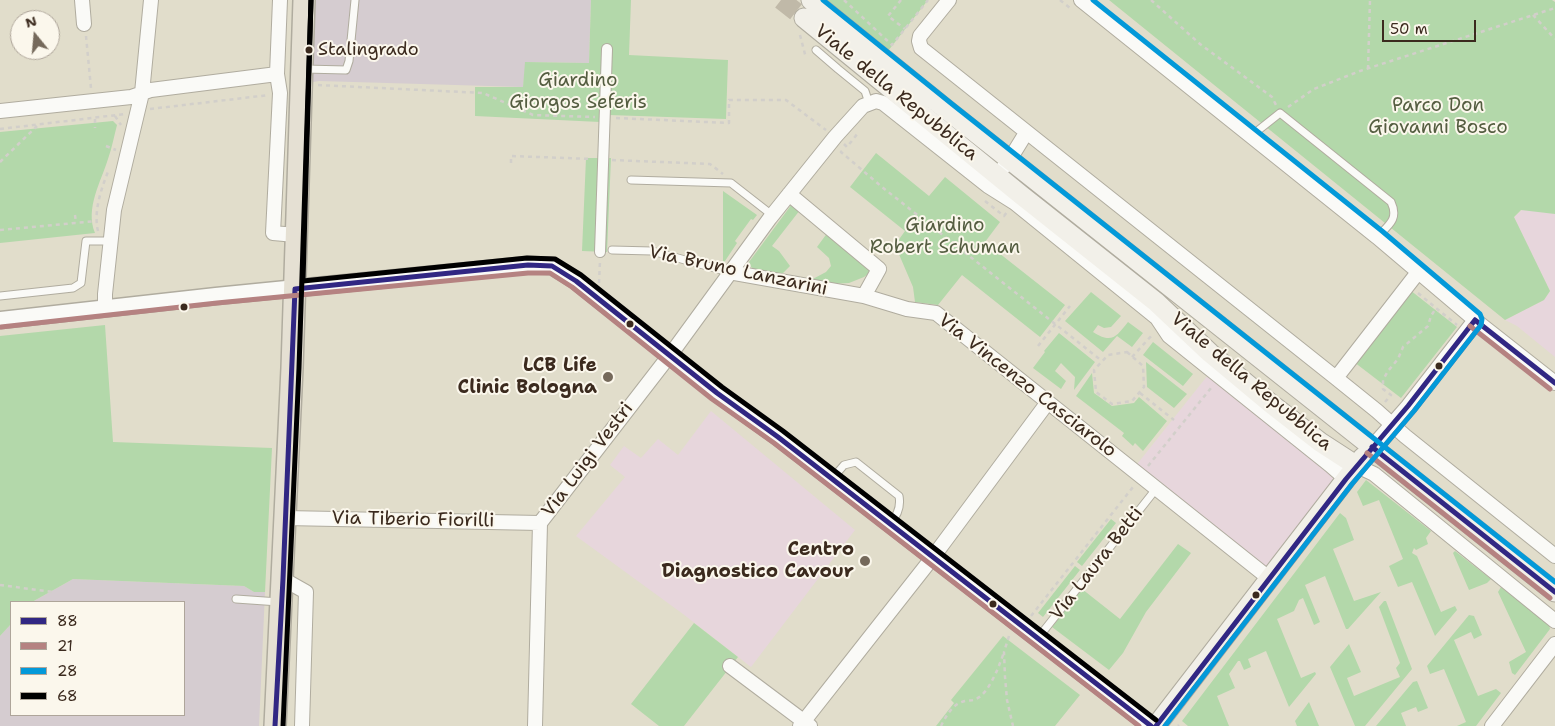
<!DOCTYPE html>
<style>
body{margin:0}
#map{position:relative;width:1555px;height:726px;overflow:hidden;background:#e1ddcb;font-family:"Shantell Sans",sans-serif}
canvas{display:block}
.legend{position:absolute;left:10px;top:601px;width:175px;height:115px;box-sizing:border-box;background:#fbf7ec;border:1px solid #aea59a;margin:0;padding:6px 9px;list-style:none;font-size:15px;color:#3b2a1e}
.legend li{display:flex;align-items:center;gap:10px;height:25px}
.legend b{width:25px;border:1px solid #aea59a}
.north{position:absolute;left:10px;top:10px;width:50px;height:50px;box-sizing:border-box;background:#fbf7ec;border:1px solid #aea59a;border-radius:50%;rotate:343deg;font-size:14px;font-weight:700;line-height:20px;text-align:center;color:#3b2a1e}
.north::after{content:'';display:block;margin:auto;width:18px;height:22px;background:#75695b;clip-path:polygon(50% 0,100% 100%,50% 72%,0 100%)}
.scale{position:absolute;left:1382px;top:20px;width:94px;height:22px;box-sizing:border-box;border:2px solid #3b2a1e;border-top:0;padding-left:6px;font-size:15px;line-height:18px;white-space:nowrap;color:#3b2a1e;-webkit-text-stroke:4px #fbf7ec;paint-order:stroke}
</style>
<div id="map">
<canvas width="1555" height="726"></canvas>
<ul class="legend">
<li><b style="height:6px;background:#312783"></b>88</li>
<li><b style="height:6px;background:#b58281"></b>21</li>
<li><b style="height:6px;background:#0399d9"></b>28</li>
<li><b style="height:6px;background:#000"></b>68</li>
</ul>
<div class="north">N</div>
<div class="scale">50 m</div>
</div>
<script>
const g = document.querySelector('canvas').getContext('2d');
g.lineJoin = 'round';
function fill(path, color) { g.fillStyle = color; g.fill(path, 'evenodd'); }
function stroke(path, color, width, dash) { g.strokeStyle = color; g.lineWidth = width; g.lineCap = dash ? 'butt' : 'round'; g.setLineDash(dash || []); g.stroke(path); }
function write(font, color, halo, rows, align = 'center') {
  g.font = font + ' "Shantell Sans",sans-serif'; g.lineWidth = 4; g.setLineDash([]); g.textBaseline = 'middle'; g.strokeStyle = halo; g.fillStyle = color; for (const [text, x, y, turn = 0] of rows) {
    g.save(); g.translate(x, y); g.rotate((+turn || 0) * Math.PI / 180); g.textAlign = isNaN(turn) ? turn : align; if (halo) g.strokeText(text, 0, 0); g.fillText(text, 0, 0); g.restore();
  }
}
const built = new Path2D(`
 M1555,181v176l-38,-31 -12,-6 39,-20 6,-9 -36,-74z
 M1208,375l130,103 -72,89 -14,3 -122,-97z
 M711,411l144,119 -104,137 -68,-53 -107,-78 49,-59 -15,-12 14,-19 17,12 17,-19 20,16z`);
const industrial = new Path2D(`
 M304,0h287l-2,63 -63,-1 -3,25 -204,-6 -18,3z
 M73,579l171,7 10,6h11l-6,134h-259v-90l11,-12v91h173v-113h-152z`);
const green = new Path2D(`
 M591,0h40l-2,55 99,5 -2,59 -117,-4 -2,43h4l-4,94 -25,-1 4,-93h13l1,-36 -125,-6v-29h48l2,-25 64,1z
 M826,0h102l-40,51z
 M1109,0h443l3,2v212l-34,-4 -7,7 36,74 -6,9 -39,20z
 M113,121l4,4c-3,11 -5,23 -9,34 -7,23 -23,49 -13,74l-95,10v-111z
 M876,153l53,43 16,-19 55,45 -15,20 80,63 -25,32 -78,-62 -24,30 -23,-3 -2,-15 -18,-42 10,-14 -55,-44z
 M723,191l34,24 -4,5 -2,-1 -16,22 2,2 -14,21z
 M792,204l8,6 -28,36 7,5 11,15 -10,10 -26,-7 -3,-2 -2,-5z
 M828,232l42,38 -2,4 -4,3 -15,6 -18,1 -22,-3 17,-9 5,-6 -2,-8 -12,-11z
 M1410,290l47,37 -56,71 -47,-36z
 M1091,292l30,24 -10,11 -7,1 -6,-3 -5,7c19,12 23,5 35,-10l15,11 -11,14 -15,-11 -14,16 -38,-31z
 M105,325l8,117 159,6 -7,144h-11l-10,-6 -171,-7 -41,23h-21v22l-11,12v-300z
 M1059,333l36,29 -21,28 1,-13 -14,-14 -6,8 11,10 -5,8 -28,-21 12,-16 -1,-1z
 M1153,342l40,32 -10,12 -40,-31z
 M1146,362l41,32 -13,14 -27,-21z
 M1092,373l2,20 18,13 22,-3 5,-6 28,24 -24,30 -8,-8 -2,3 -11,-10 2,-3 -48,-37z
 M1366,480l65,51 -5,7 2,6 -12,6 -2,-2 -2,5 5,3 24,56 14,-6 2,4 -22,26 -23,-54 -14,5 -9,-21 14,-7 -24,-59 -16,6 -6,-14z
 M1340,513l6,5 8,22 -21,9 21,52 27,-9 -33,37h-2l-21,-53 -20,9 15,37 -6,3 -11,-27 -4,2 -5,11 -17,8 24,59 14,-6 1,2 -27,33 -23,-56 -18,8 3,8 -7,3 -4,-9h-2l-9,13 6,14 -18,8 12,30h-41l-6,-5z
 M1111,519l5,4 -34,43 -5,-4z
 M1178,544l13,9 -45,59 -23,41 -14,17 -57,-43 30,-38 38,30z
 M1455,551l36,28 -4,4 -18,7 -16,-37z
 M1075,566l5,4 -37,47 -5,-4z
 M1501,587l48,38 1,4 -35,46 -3,-2 -3,-11 17,-10 -28,-60z
 M1384,601h2l26,68 -47,57h-10l-25,-59 19,-23 12,28 -14,6 7,18 46,-19 -4,-9 4,-5 -21,-56z
 M1469,615l5,1 8,19 -8,4 -3,-7 -17,8 24,56 18,-7 5,4 -25,33h-19l9,-4 -22,-53 -14,5 -3,-8z
 M694,623l44,34 -54,69h-25l-28,-22z
 M1003,636l77,59 -25,31h-119l18,-23 -3,-3z
 M1417,681l11,27 -10,4 -2,-5 -15,6 5,13h-30l37,-44z
 M1309,702l10,24h-22l-2,-5z`);
const secondaryTunnel = new Path2D(`
 M781,0l23,18`);
const path = new Path2D(`
 M844,0l48,45 36,-45
 M901,0l-13,16 17,13
 M1060,0l10,8
 M1151,0l49,44 72,53 4,8
 M1533,15l22,24
 M800,35l6,23
 M86,36l5,52
 M1368,69l2,-69
 M318,85l165,8 50,22 62,2
 M1288,107l26,-18 46,-18 195,-63
 M150,109l119,-14
 M115,116l6,9
 M616,118l113,5v-23h57l40,30
 M95,119v9
 M0,129l125,-15
 M844,144l3,3 11,-14
 M106,146l10,4
 M842,151l-1,1 41,35 220,174
 M612,160l98,4 13,10
 M0,162l37,-36
 M511,163v-7l81,3
 M985,201l19,15 3,-4
 M75,215l1,8
 M0,230l96,-9
 M98,231c-5,-20 4,-44 11,-62
 M599,283l1,-22
 M1418,293l18,15
 M1038,346l32,-40
 M1127,352l16,14 1,21 -12,14 -20,3 -16,-12 -2,-22 14,-15z
 M1132,357l21,-23
 M1140,393l34,27
 M1385,402l6,-7 -8,-6v-9l5,-9 10,-12 5,-12 25,-21 3,-10 5,-8 21,17
 M1148,466l63,-78
 M0,585l53,7
 M1031,616l102,-129
 M1009,636l-5,16 1,25 2,23 6,26
 M941,726c5,-10 12,-23 24,-25 4,-1 8,0 11,-2 13,-5 24,-35 28,-47
 M1178,726l1,-1`);
const service = new Path2D(`
 M816,50l22,19 27,22 4,12
 M304,69l42,1 3,-9 6,-61
 M1251,136l29,-23 111,89c8,17 -2,23 -14,35
 M631,180l100,3 41,32
 M612,250l40,1 77,21
 M0,296l73,-8 8,-5 5,-42h25
 M832,479l12,-14 12,-3 43,34c2,10 -2,20 -9,28
 M236,599l43,3
 M1038,638l118,-149`);
const pedestrian = new Path2D(`
 M600,252l7,-203`);
const minor = new Path2D(`
 M82,0l2,24
 M280,0l-3,74 3,19 -7,140 23,2
 M949,0l-29,36 -1,5 2,7 415,330 41,33 28,25 150,120
 M1081,0l296,237 98,83 80,63
 M0,111l131,-14 20,-7 126,-16
 M991,183l19,-24 16,-26
 M789,194l90,75 -15,27
 M729,272l135,24 43,13 29,4 334,266
 M105,308v-14l9,-84 28,-117 9,-93
 M1336,378l83,-107
 M1372,447l36,-41 67,-86
 M1357,466l17,8 181,147
 M285,518l255,5
 M283,579l23,13 -4,134
 M730,666l80,60
 M535,726l5,-203 136,-176 94,-129 65,-81 28,-31 13,-5 7,2 105,83 27,17 142,115 12,18 161,129 16,14
 M800,726l133,-169 115,-155
 M1492,726l63,-82`);
const tertiary = new Path2D(`
 M0,320l216,-24 292,-29 20,-2 24,1 24,15 141,112 61,44 373,289`);
const secondary = new Path2D(`
 M811,0l136,110 608,482
 M804,18l217,177 135,107 54,51 60,50 50,39 37,24
 M1156,726l207,-269`);
const primary = new Path2D(`
 M275,726l17,-358 12,-368`);
const bus1 = new Path2D(`
 M295,289l233,-24 24,1 24,15 141,112 61,44 373,289
 M1475,320l80,63
 M1372,447l183,145
 M275,726l8,-147 12,-290
 M1156,726l190,-247 62,-73 67,-86`);
const bus2 = new Path2D(`
 M1470,326l80,63
 M1,327l216,-24 311,-30h22l22,14 140,112 62,44 365,283
 M1367,453l183,145
 M1165,726l187,-242 62,-73 67,-86`);
const bus3 = new Path2D(`
 M823,0l129,104 603,478
 M1093,0l289,231 98,83 2,5 -1,6 -67,86 -62,73 -187,242`);
const bus4 = new Path2D(`
 M283,726l16,-358 12,-368`);
const bus5 = new Path2D(`
 M311,0l-8,281 224,-23 28,1 26,16 141,112 61,44 373,289`);
const markers = [
 [309,50,4.5,"#3b2a1e"],
 [184,307,4.5,"#3b2a1e"],
 [630,324,4.5,"#3b2a1e"],
 [1439,366,4.5,"#3b2a1e"],
 [608,377,6,"#75695b"],
 [865,561,6,"#75695b"],
 [1256,595,4.5,"#3b2a1e"],
 [993,604,4.5,"#3b2a1e"]
];
const busNames = [
 ["Stalingrado",318,50]
];
const parkNames = [
 ["Giardino",578,81],
 ["Giorgos Seferis",578,103],
 ["Parco Don",1438,106],
 ["Giovanni Bosco",1438,128],
 ["Giardino",945,226],
 ["Robert Schuman",945,248]
];
const streetNames = [
 ["Viale della Repubblica",896,93,39],
 ["Via Bruno Lanzarini",738,271,12],
 ["Viale della Repubblica",1251,382,40],
 ["Via Vincenzo Casciarolo",1027,386,38],
 ["Via Luigi Vestri",588,460,-53],
 ["Via Tiberio Fiorilli",413,520,1],
 ["Via Laura Betti",1097,564,-52]
];
const poiNames = [
 ["LCB Life",597,366],
 ["Clinic Bologna",597,388],
 ["Centro",854,550],
 ["Diagnostico Cavour",854,572]
];
fill(built, '#e7d6dc');
fill(industrial, '#d5ccd0');
fill(green, '#b3d8aa');
stroke(secondaryTunnel, '#c0b9a8', 19, [19, 9]);
stroke(service, '#b0ac9f', 9);
stroke(pedestrian, '#b0ac9f', 12);
stroke(minor, '#b0ac9f', 16);
stroke(tertiary, '#b0ac9f', 19);
stroke(secondary, '#b0ac9f', 21);
stroke(primary, '#b0ac9f', 24);
stroke(path, '#d2cfca', 2.5, [4, 4]);
stroke(service, '#fafaf7', 7);
stroke(pedestrian, '#fafaf7', 10);
stroke(minor, '#fafaf7', 14);
stroke(tertiary, '#fafaf7', 16);
stroke(secondary, '#f2f0e9', 19);
stroke(primary, '#e5e0d3', 21);
stroke(bus1, '#312783', 5);
stroke(bus2, '#b58281', 5);
stroke(bus3, '#0399d9', 5);
stroke(bus4, '#000', 5);
stroke(bus5, '#000', 5);
for (const [x, y, r, color] of markers) { const dot = new Path2D(); dot.arc(x, y, r, 0, 2 * Math.PI); g.fillStyle = color; g.fill(dot); stroke(dot, '#fbf7ec', 2); }
write('18px', '#3b2a1e', '#fbf7ec', busNames, 'left');
write('19px', '#545d40', '#fbf7ec', parkNames);
write('19px', '#3b2a1e', '#fbf7ec', streetNames);
write('bold 19px', '#3b2a1e', '#fbf7ec', poiNames, 'right');
</script>
